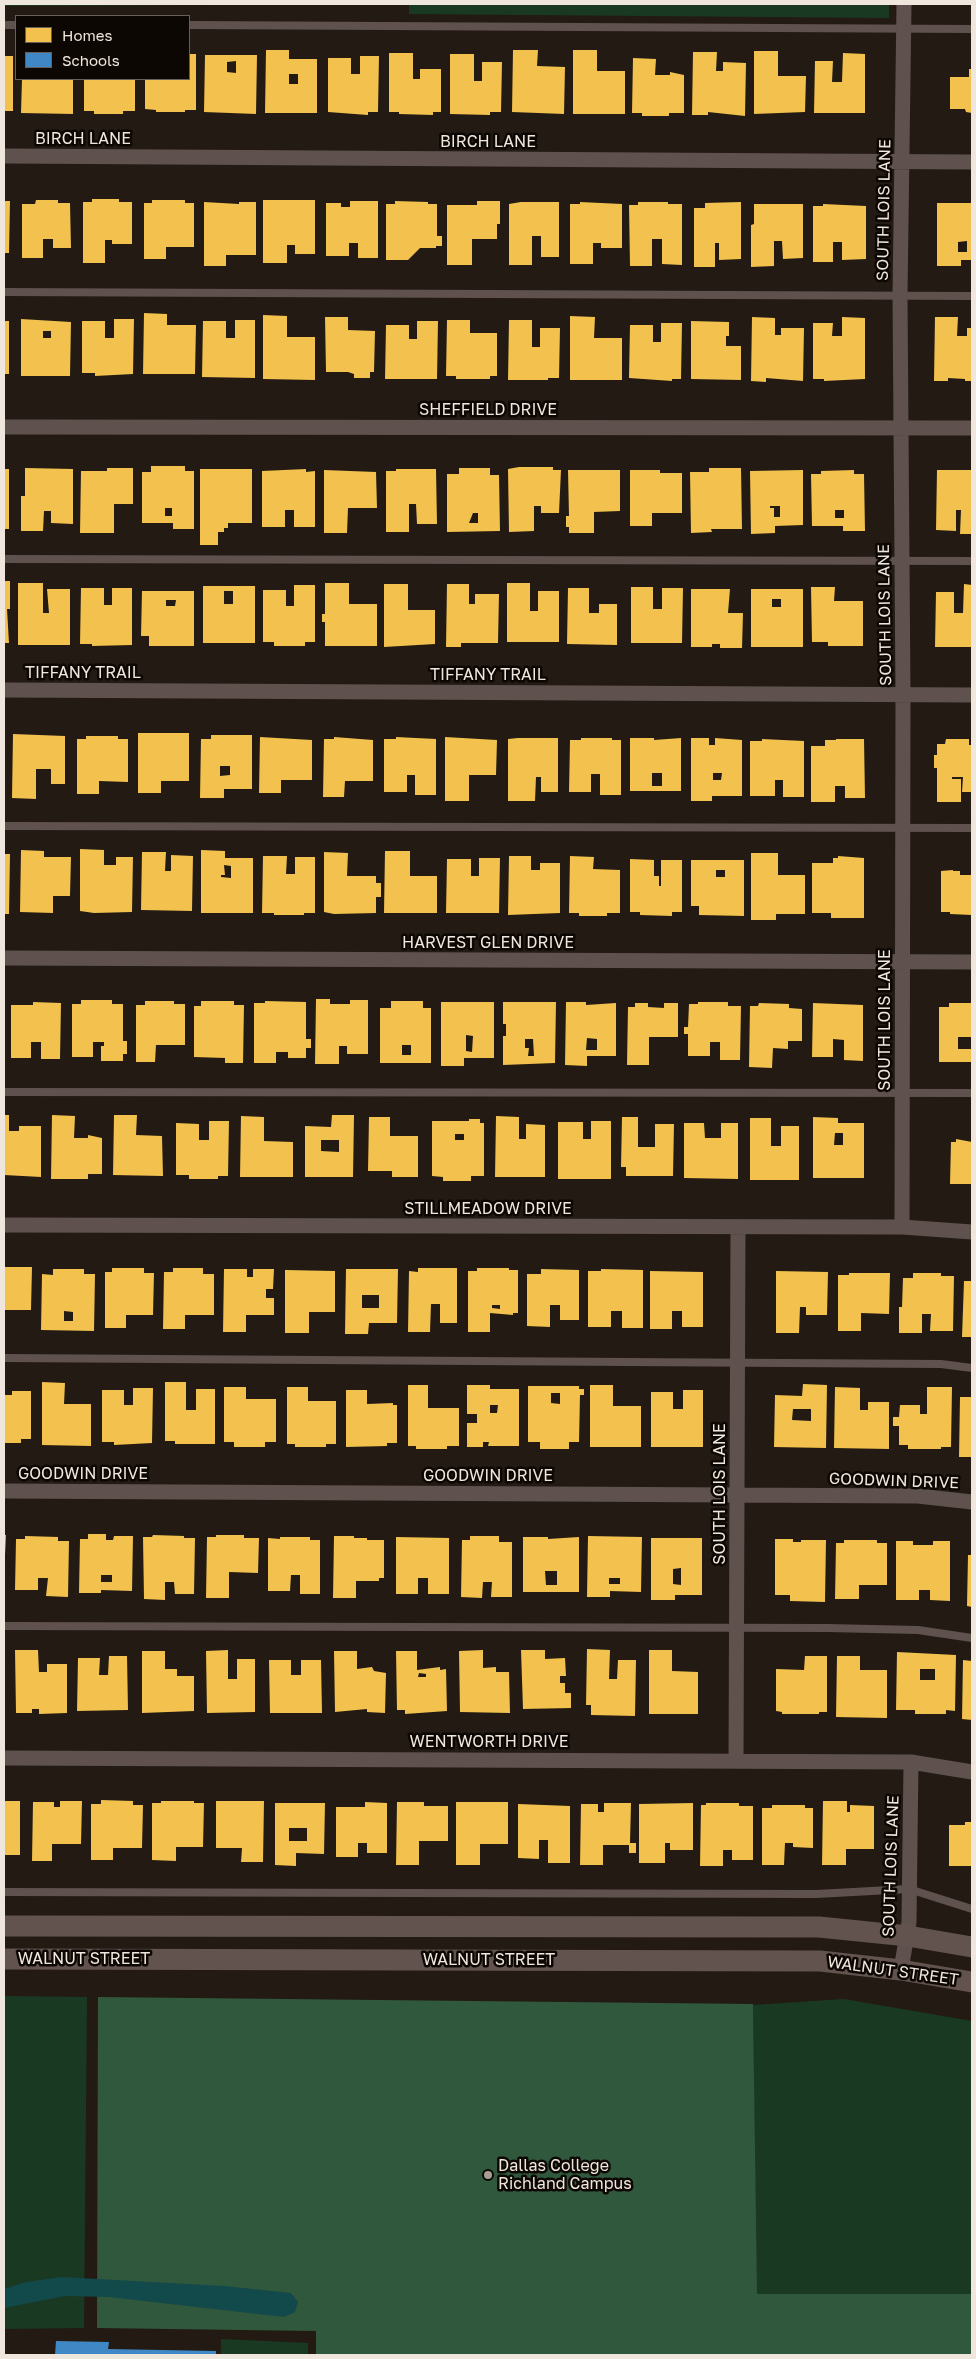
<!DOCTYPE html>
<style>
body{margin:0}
#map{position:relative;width:976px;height:2359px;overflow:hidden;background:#231b13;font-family:"Golos Text",sans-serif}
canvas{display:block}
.frame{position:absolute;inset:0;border:5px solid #efe6dd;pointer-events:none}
.legend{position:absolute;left:15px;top:15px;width:175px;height:65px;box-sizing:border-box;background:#0d0703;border:1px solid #67605a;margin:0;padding:6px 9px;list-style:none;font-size:15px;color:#efe6dd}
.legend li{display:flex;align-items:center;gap:10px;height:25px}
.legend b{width:25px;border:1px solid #67605a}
</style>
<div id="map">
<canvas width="976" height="2359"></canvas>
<div class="frame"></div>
<ul class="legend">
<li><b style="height:14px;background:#f2c14e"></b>Homes</li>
<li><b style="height:14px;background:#3f88c5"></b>Schools</li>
</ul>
</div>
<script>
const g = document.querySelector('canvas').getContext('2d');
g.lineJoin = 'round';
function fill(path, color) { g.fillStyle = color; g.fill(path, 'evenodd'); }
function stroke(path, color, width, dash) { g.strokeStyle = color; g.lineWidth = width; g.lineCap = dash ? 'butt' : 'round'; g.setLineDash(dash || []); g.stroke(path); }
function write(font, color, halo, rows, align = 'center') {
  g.font = font + ' "Golos Text",sans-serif'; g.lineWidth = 5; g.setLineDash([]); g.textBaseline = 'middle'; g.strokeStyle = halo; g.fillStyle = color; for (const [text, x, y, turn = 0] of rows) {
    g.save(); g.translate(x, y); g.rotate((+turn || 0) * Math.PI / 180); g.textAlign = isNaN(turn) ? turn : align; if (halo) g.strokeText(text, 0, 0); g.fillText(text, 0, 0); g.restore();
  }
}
const green = new Path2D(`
 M4,4h395l-395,2z
 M409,4h480v14l-480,-4z
 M4,1996l83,1 -3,331 -80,1z
 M844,1999l128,22v273h-216l-3,-289z
 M221,2339l87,4v12h-87z`);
const forest = new Path2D(`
 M98,1997l655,7 4,290h215v61h-656v-24l-219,-3z`);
const water = new Path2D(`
 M61,2277l163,9 67,7 7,9 -3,10 -11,5 -175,-20 -44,-1 -61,12v-19l22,-7z`);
const homes = new Path2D(`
 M266,50h23v9h28v54h-52zM289,74h9v10h-9z
 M513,50h25l-1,16 28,1 -1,47 -52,-2z
 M573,50h24v21h28v43h-52z
 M754,51h24v25h28l-1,36 -51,2z
 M693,52h24l-1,19h7v-9l23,1 -1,53 -37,-4v3h-16z
 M389,53h24v26h7v-10h21v43h-8v3l-34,-1v-2h-10z
 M843,53l22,1v59h-51l1,-52h18l-1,21h10z
 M189,54h7v56h-11v2h-29v-2l-11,-1v-30h44z
 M450,54h24v27h8v-19h20l-1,50h-11v3l-40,-1z
 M205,55h52l-1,59 -52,-2zM236,61v12l-9,-1v-10z
 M4,56h9v55h-9z
 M360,56h19l-1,56h-10v3l-40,-3v-54h23v16h9z
 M633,58l23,1 -1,16h15v-3l14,3v38h-15v3h-27v-3h-10z
 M969,69h3v44l-6,-1 -1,-3h-15v-32h19z
 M22,79h51v35l-52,-1z
 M84,79h51v32h-12v3h-29v-3h-10z
 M92,199h27v3h13v42h-20v-4h-7v23h-22v-61h9z
 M36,200h22v3h12l1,45h-18v-9h-10v19h-21v-54h13z
 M152,200h33v3h9v44h-28v12h-22v-56h8z
 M263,200h52v54h-20v-9h-8v18h-24z
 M4,201h6l-1,52h-5z
 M350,201h28v57h-20v-15h-9v13h-23v-53h15v4h9z
 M395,201l33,1v2h9v32h5v10h-6v2h-16l-12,12h-22v-56h9z
 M477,201h23v23h-3v15h-25v26h-25v-60h30z
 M204,202l35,2v-2h17v53h-30v11h-22z
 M521,202h38v55h-18v-21h-9v29h-23v-61z
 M580,202l42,2v44h-21v-5h-8v21h-23v-60h10z
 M638,202h30v2h14v61l-20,-1v-25h-10v27h-22l-1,-61h9z
 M741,202v57l-22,1v-17h-4v24h-21v-59h11v-5z
 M937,203h35v57h-11v6h-24zM967,241v11h-9v-10z
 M754,204h49v54l-20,1 -1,-18h-8v25l-23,1v-42l3,-1z
 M823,204l43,2v53l-24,1v-18h-9v20h-20v-56h10z
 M144,313l23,1v11h29l-1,49h-52z
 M263,315l24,1v21h28v43l-52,-1z
 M570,316l25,1 -1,21h28v42h-52z
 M325,317h23v13l27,1 -1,41h-4v6h-16v-4l-6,-2h-22z
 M752,317l23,1v17h6v-7h23l-1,53 -37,-3v4l-15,-1z
 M842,317l23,1v61l-41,2v-2h-11v-56h20l-1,13h10z
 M935,317h23l-1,19h10v-8h5v53h-7v-2l-17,-1v3h-14z
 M21,319l50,3 -1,54h-49zM43,331h8v7h-8z
 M114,319h20l-1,55 -38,2v-3h-13v-52h23v17h9z
 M235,320h20v58l-53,-1 1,-56h23v17h9z
 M447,320h23v13h27v43h-7v3h-34v-3h-10z
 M509,320h23v27h8v-19h20l-1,50h-11v2h-40z
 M4,321h5v53h-5z
 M417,321h21l-1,58h-52l1,-54h23v14h8z
 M691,321l38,1v14h-3v10h15v34l-50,-1z
 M661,323h21l-1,56h-9v2l-43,-3 1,-53h23v17h8z
 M151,466h34v5h9v58h-21v-6h-31v-51h9zM165,508h7v8h-7z
 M519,467h34v3h8l-2,43h-18v-7h-7v25l-25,1 -1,-63z
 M25,468l48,1v55l-22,-1v-12h-7l-1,20h-22v-35h4z
 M107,468h26v36h-19v29h-34l1,-62h26z
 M459,468h31v7h9l1,56 -53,1v-58h12zM473,513h5v10h-9z
 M709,468h32l1,61h-31l1,3 -21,1 -1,-61h19z
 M4,469h5v60h-5z
 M200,469h52v54h-24v5h-4v4h-6v13h-18z
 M306,469v3l9,-1v56h-21v-17h-9v17h-23v-56z
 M396,469h40l1,55h-20l-1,-20h-7v28h-23v-61h10z
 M324,470l52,2 1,36h-29l-1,25h-23z
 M568,470h52v41l-26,1v21h-25v-6h-3v-11h3z
 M630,470h30v3h22v40h-30v13h-22z
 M803,470v55l-28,1v7l-24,1 -1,-63zM770,506h10v11h-6v-9h-4z
 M854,470v4h10l1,57h-22v-5h-31l-1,-52h10v-3zM835,510h9v8h-9z
 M937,470h35v64h-12l1,-24h-5v21l-20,-1z
 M4,581h6v28h-3l2,34h-5z
 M18,583h25v30h6l-2,-24h23v56h-52z
 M325,583h24v21h28v42h-52v-24h-3v-8h3z
 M507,583h23v28h8v-20h21v51h-52z
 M384,584h24v26h27v34l-51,3z
 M447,584h22v20h6v-10h24l-1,49h-37v4h-15z
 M964,584l8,1v62h-37l1,-55h18v21h9z
 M294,585h21v57h-10v4h-31v-4h-11v-52h23v16h8z
 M203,586h52v57h-52zM224,591h9v13h-9z
 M631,587h22v22h9v-21h21l-1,55h-51z
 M811,587h24l-1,14h29v45h-35v-4h-16z
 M81,588h23v17h8v-17h20v57l-40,1v-2h-12z
 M568,588h21v25h10v-9h18v41l-50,-1z
 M691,589h39l-2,24h15l-1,35h-22v-4h-8v3h-21z
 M751,589h52v58h-52zM772,599h9v8h-9z
 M142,591h52v55h-45v-10h-8zM166,600h10l-1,6h-9z
 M138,733h51v48h-28v12h-23z
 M13,734l52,2v48h-14v-15h-15v30l-24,-1z
 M211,735h41v54h-28v9h-24l1,-59h10zM220,766h10v9l-10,1z
 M86,736h32v3h10v43l-29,-1v13h-22v-55h9z
 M260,737l52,3v40h-31v13h-22z
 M334,737l39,3v41h-28l-1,16h-21l1,-58h10z
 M396,737l40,2v56h-21v-20h-8v17h-23v-53h12z
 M445,737l52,3 -1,35h-27v26h-24z
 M518,738h40v54h-17v-15h-5l-1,24h-27v-62z
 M581,738h31v2h9v55h-21v-21h-9v18h-22l1,-52h11z
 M630,738h24v2l27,-2v53h-51zM652,773h10v13h-10z
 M691,738h18v7h6v-7l27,2v56h-30v5h-21zM713,773h9l-1,7h-8z
 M762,739l42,2v56h-21v-17h-8v16h-25v-55h12z
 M836,739h28l1,59h-20v-12h-10v16h-24v-56h14v-6h11z
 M946,739h23v6h3v47h-10l1,-15h-11v2h9v23h-24v-34h-3v-13h3v-11h8z
 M80,849l24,1v15h12v-8h17l-1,55 -38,1 -14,-2z
 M21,850l23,1v6h27l-1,39h-17v17l-33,-1z
 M201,850l24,1v7h28v55h-52zM224,865l7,1v12l-10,-1v-2h4z
 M385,851h25v25h27v37h-53z
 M142,852h24l-1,19h6v-16l22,1 -1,55 -51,-1z
 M324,852l24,1 -1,23h29v7h5v14h-5v16l-42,1 -10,-2z
 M751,853h27v22h27v39h-29v6h-25z
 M4,854h6l-1,60h-5z
 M263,856h24l-1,18h9v-17h20v56h-11v2h-30v-2h-12z
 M509,856h22v14h9v-7h20v50l-52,2z
 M570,856l24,1 -1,12 27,1v43h-13v3h-28v-3h-10z
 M838,856l26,2v60h-33v-5h-19v-50h21v-5h5z
 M479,858h21l-1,55h-53l1,-54h24v17h8z
 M630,859l24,1v16h5v10h2v-26h21v52h-10v4l-32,-1v-3h-10z
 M691,860h53v56l-45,-1v-9h-8zM716,870h9v7h-9z
 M953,870v1h7v4h12v40l-22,-1v-2h-9v-41z
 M316,999h14v5h20v-4h18v54h-21v-8h-8v18h-24z
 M81,1000h31v4h11v37h4v13h-4v7h-22v-15h3v-4h-11v15h-21v-53h9z
 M145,1001h29v3h11v41h-29l-1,17h-19v-57h9z
 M201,1001h33v4h10l-1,58h-18v-5l-31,-1v-51h7z
 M265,1001l41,1v37h5v9h-5v10h-18v-6h-12v11h-22v-60h11z
 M391,1001h32v7h8v55h-51v-55h11zM402,1045h9v10h-9z
 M33,1002l28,1 -1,56h-19v-17h-10v16h-20v-53h22z
 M441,1002h53v56h-30v8h-23zM466,1035l7,1 -1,16 -6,-1z
 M503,1002h53l-1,61 -52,2v-29h3v-12h-3zM525,1039h8l1,17h-6l1,-8h-4z
 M566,1002h20v3l30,-2v53h-29v10l-22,-1zM587,1038l10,1v11h-11z
 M698,1002h30v4h13l-1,54h-20v-18h-10v14h-22v-22h-4v-7h4l1,-23h9z
 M635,1003h13v4l16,1v-5h14v34h-29v28h-22l1,-58h7z
 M759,1003l30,1v4l13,1v32h-14v8l-15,-1 -1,20 -23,-1 1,-61h8z
 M813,1003l50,2v56l-19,-1v-20l-11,-1v18h-21z
 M949,1003h23v34h-14v12h14v13h-33v-55h10z
 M4,1115h5v16h10v-5h22v51l-37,-2z
 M52,1115l23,1 -1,22h14v-3l14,3v36h-14v5h-37z
 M114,1115h23l-1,20 26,1 1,40 -50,-1z
 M332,1115h22l-1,62h-48v-51l26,1zM321,1140h18v12l-18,-1z
 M241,1116l23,1v24l29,1v35h-53z
 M496,1116l23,1v22h7v-15l19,1v52h-50z
 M369,1117h21v19h28v41h-26v-6h-24z
 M622,1117h16v30h17v-23h19l-1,52h-47v-9h-5z
 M813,1117l25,1v5h26v55h-51zM835,1133h8v12h-9z
 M750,1118h21v28h10v-20h18v54h-49z
 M469,1119h11v4h4v53h-13v5h-28v-4l-11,-1v-55h37zM455,1134h9v6h-9z
 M209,1121h20l-1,55h-10v3h-29v-4h-13v-52l23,1v16h10z
 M591,1121h20v58h-53v-57h25v17h8z
 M684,1123h20l1,15h16v-15h17v56l-54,-1z
 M956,1139l16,3v42h-22l1,-42h5z
 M4,1267h28l-1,43h-27z
 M112,1268h32v5h10l-1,42h-27v13h-21v-56h7z
 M173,1268h30v6h11v41h-29v14h-22l1,-57h9z
 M418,1268h39v55h-17v-19h-9l-1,28h-22l1,-61 9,1z
 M477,1268h32v2h9v43h-5v2l-23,-2v19h-22v-61h9zM492,1305h8v4l-8,-1z
 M53,1269h31v5h11l-1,57 -53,-1 1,-56 11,1zM64,1311l9,1v9h-9z
 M224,1269h23v8h6v-8h21l-1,20h-7v9h8v17h-28v17h-23z
 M346,1269h52l-1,54h-28l-1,11h-23zM362,1295h17v13h-17z
 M541,1269l38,1v50h-19v-15h-10v22l-23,-1v-52h14z
 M601,1269l42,1v58h-21v-17h-11v16h-23v-56h13z
 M285,1270l50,1v41h-26v21h-24z
 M650,1271l53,1v55h-21v-16h-10v18h-22z
 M776,1271l52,1 -1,43h-21v-8h-6l-1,26h-23z
 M849,1273h41l-1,41 -28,-1v18h-23v-56h11z
 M913,1273h28v3h13l-1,55h-23l1,-17h-9v19h-23v-26h3l1,-29h10z
 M964,1281h8v56h-10z
 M42,1382l23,1 -1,21h27v42l-49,-1z
 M165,1382h21v28h10v-21h19v55h-40v-3h-10z
 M803,1384l24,1 -1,63 -52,-1 1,-52 27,1zM793,1409h18v12l-19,-1z
 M408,1385h20v23h31v38h-12v3h-31v-3h-8z
 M467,1385h23v4h29v57h-31l1,-4h-6v5h-16v-24h10v-9h-10zM490,1405h8l-1,8h-7z
 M590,1385h23v21h28v41h-51z
 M528,1386h51v3h5v6h-4l-1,47h-10v7h-29v-7h-12zM551,1393h9v11l-9,-1z
 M224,1387h22v12h30v43h-11v5h-31v-5h-10z
 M287,1387h21v14h28v43h-10v3h-31v-3h-8z
 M835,1387l25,1v22h8v-8h21v47l-55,-1z
 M927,1387h25l-1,60h-10v2h-33v-4h-9v-19h-6v-9h6l1,-12h20v9h7z
 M133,1388h20l-1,55 -38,2v-3h-12v-52h22v15h9z
 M346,1390h21v14l26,-1v2h4v38h-10v3l-41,1z
 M683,1390h20v57h-52v-55h22v17h10z
 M12,1391h19v48h-10v4h-17v-48h8z
 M960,1397h12v60h-13z
 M88,1534h18v6h7l1,-4h19l-1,55 -31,-1v3h-22l1,-54h8zM101,1575h11v7h-11z
 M4,1535h2l-1,20h-1z
 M153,1535l31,1v2h11l-1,56h-19l-1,-12h-9v18l-21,-1 -1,-62h9z
 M216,1535h28v3h15l-1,35 -29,-1v26h-23l1,-61h9z
 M25,1536l33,1v4h11l-1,56 -22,-1 2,-18h-10v12h-23l1,-51h9z
 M334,1536h20v2h13v2h17v38h-5v3h-23v17h-23z
 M470,1536h29v6h13v55h-21l1,-15h-9l-1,16 -21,-1 1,-57h8z
 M588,1536l54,1 -1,55 -31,-1v6h-23zM609,1578h11v6h-11z
 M280,1537h30v3h10v54h-20v-19h-9l-1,16h-22v-53l12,1z
 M396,1537l53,1v56h-21v-16h-10v16h-22z
 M523,1537h25v2l31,-2v55h-56zM545,1571h12v14h-11z
 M651,1538h51v57h-27v5h-24zM681,1568v17l-8,-1v-15z
 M775,1539h18v3h8v-2h25l-1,62 -35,-1v-6h-15z
 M844,1540h33v3h10v42h-28v14h-24l1,-56h8z
 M896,1541h17v4h20v-4h17v60l-20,-1v-10h-11v10h-23z
 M968,1555h4v52l-5,-1z
 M587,1649l23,1 -1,29h8l1,-19h18l-1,56 -44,-1v-10h-5z
 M15,1650h23l1,22h8v-8h20v49l-28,1v-5h-7v4h-16z
 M228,1650v29h9v-20h18v53l-48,1 -1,-62z
 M483,1650v18l13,-1v5h13l1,41 -50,-1 -1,-61z
 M521,1650h24v9l20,-1 1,18h-6v7h5v10h6v15l-48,1z
 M649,1650h23v21l26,1v42h-49z
 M142,1651h23v18h12v7h17v35l-52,2z
 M334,1651h23v18l15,-2 2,4 12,2 -1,40 -18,-1v-3l-32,3z
 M396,1651h21v19l23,-3v3l6,-1 1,42 -42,3v-4h-8zM419,1673l7,1v3h-8z
 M897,1652l59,3 -1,56 -9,-1v4h-31v-4h-19zM920,1669h15v11h-15z
 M109,1656h18l1,54 -51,1 1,-53h22l-1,17h9z
 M805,1656h22v56h-8v2h-37v-2l-6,-1v-42l28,1z
 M837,1656h23v14h27v48l-51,-1z
 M269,1660h22v15h10v-15h20l1,53h-52z
 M963,1660l9,1v59l-10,-1z
 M101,1800l32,1v4h10l-1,43h-29v12h-22v-56h10z
 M4,1801h16v54h-16z
 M60,1801h22l-1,43h-29v17h-20l1,-59h21v5h6z
 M161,1801h33v2h10l-1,44h-27v14l-24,-1v-57h9z
 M216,1801h48l-1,61h-22l1,-14h-26z
 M823,1801h24v11h3v-7l24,1v43h-28v16h-24z
 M365,1802l22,1v50h-20v-10h-9v14h-22v-50h29z
 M397,1802h27v4h24v35h-29v24h-23z
 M456,1802h52v42h-28v21h-24z
 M275,1803h50l-1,51 -28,-1v13l-21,-1zM289,1828h18v13h-18z
 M604,1803h27l-1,40h6v10h-7v-8h-26v20h-23l1,-61h17v8h6z
 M693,1803v47h-23v-7h-5v20h-26v-59z
 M706,1803h33v3h14v54h-21v-10h-9v16h-23l1,-61h5z
 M518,1804l52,2v57h-22v-23h-9v19l-21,-1z
 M772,1805h33v3h8v40l-20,-1v-4h-8l-1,22h-22v-57h10z
 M965,1822h7v44h-23v-41h16z`);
const schools = new Path2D(`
 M56,2341l53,1 -1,7 108,2v4h-161z`);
const lane = new Path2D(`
 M4,25h12
 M189,25l783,4
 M4,292l968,4
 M4,559l968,2
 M4,826l968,2
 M4,1092l968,1
 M4,1358l937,6 31,4
 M4,1626l823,2 91,2 54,8
 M4,1892l812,2 93,-5 63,20`);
const street = new Path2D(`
 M4,156l968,6
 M4,427l968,1
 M4,690l968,5
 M4,958l968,4
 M4,1225l898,2 70,5
 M902,1227l1,-532 -3,-399 4,-292
 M4,1491l914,5 54,6
 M4,1758l907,4 61,10
 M736,1761l2,-533
 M901,1970l8,-48 2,-160`);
const secondary = new Path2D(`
 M4,1926l815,1 89,9 64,11
 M4,1959l816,2 81,9 71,12`);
const markers = [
 [488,2175,5,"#a89f96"]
];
const streetNames = [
 ["BIRCH LANE",83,139],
 ["BIRCH LANE",488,142],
 ["SOUTH LOIS LANE",884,210,-89],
 ["SHEFFIELD DRIVE",488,410],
 ["SOUTH LOIS LANE",885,615,-91],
 ["TIFFANY TRAIL",83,673],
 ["TIFFANY TRAIL",488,675],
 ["HARVEST GLEN DRIVE",488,943],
 ["SOUTH LOIS LANE",885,1020,-90],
 ["STILLMEADOW DRIVE",488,1209],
 ["GOODWIN DRIVE",83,1474],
 ["GOODWIN DRIVE",488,1476],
 ["GOODWIN DRIVE",894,1481,2],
 ["SOUTH LOIS LANE",720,1494,-90],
 ["WENTWORTH DRIVE",489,1742],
 ["SOUTH LOIS LANE",891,1866,-88],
 ["WALNUT STREET",84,1959],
 ["WALNUT STREET",489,1960],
 ["WALNUT STREET",893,1971,8]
];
const poiNames = [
 ["Dallas College",498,2166],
 ["Richland Campus",498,2184]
];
fill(green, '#1a3923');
fill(forest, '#30583c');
fill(water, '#12494b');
fill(homes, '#f2c14e');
fill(schools, '#3f88c5');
stroke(lane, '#5f514e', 8);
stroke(street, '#5f514e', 15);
stroke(secondary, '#63534f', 21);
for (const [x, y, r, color] of markers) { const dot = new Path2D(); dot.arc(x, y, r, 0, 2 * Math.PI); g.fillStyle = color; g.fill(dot); stroke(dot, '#0d0703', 2); }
write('16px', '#efe6dd', '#0d0703', streetNames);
write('16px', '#efe6dd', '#0d0703', poiNames, 'left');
</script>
